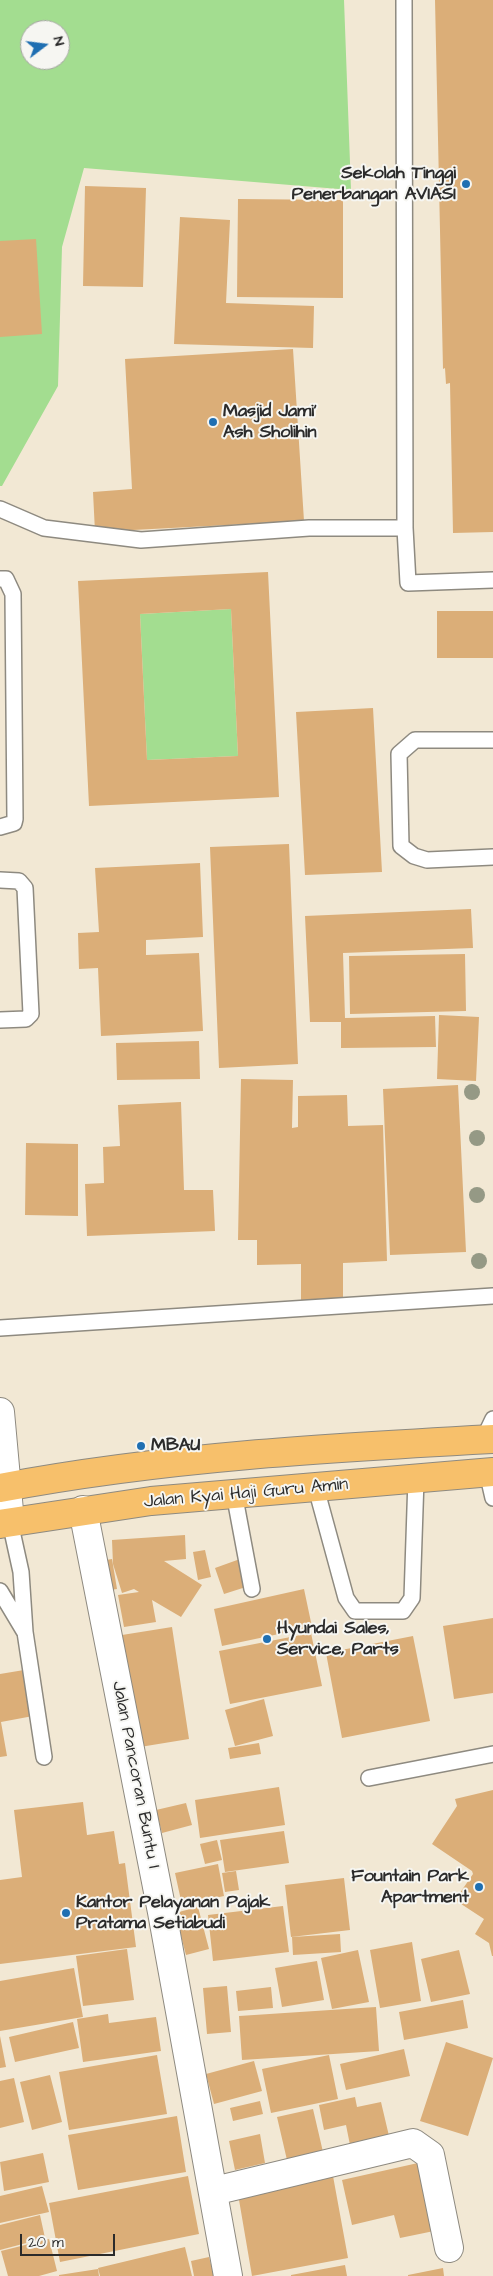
<!DOCTYPE html>
<style>
body{margin:0}
#map{position:relative;width:493px;height:2276px;overflow:hidden;background:#f2e8d4;font-family:"Architects Daughter",sans-serif}
canvas{display:block}
.north{position:absolute;left:20px;top:20px;width:50px;height:50px;box-sizing:border-box;background:#f6f6f2;border:1px solid #a5a5a2;border-radius:50%;rotate:75deg;font-size:14px;font-weight:700;line-height:20px;text-align:center;color:#2b2b2b}
.north::after{content:'';display:block;margin:auto;width:18px;height:22px;background:#1f6fb2;clip-path:polygon(50% 0,100% 100%,50% 72%,0 100%)}
.scale{position:absolute;left:20px;top:2234px;width:95px;height:22px;box-sizing:border-box;border:2px solid #2b2b2b;border-top:0;padding-left:6px;font-size:15px;line-height:18px;white-space:nowrap;color:#2b2b2b;-webkit-text-stroke:4px #f6f6f2;paint-order:stroke}
</style>
<div id="map">
<canvas width="493" height="2276"></canvas>
<div class="north">N</div>
<div class="scale">20 m</div>
</div>
<script>
const g = document.querySelector('canvas').getContext('2d');
g.lineJoin = 'round';
function fill(path, color) { g.fillStyle = color; g.fill(path, 'evenodd'); }
function stroke(path, color, width, dash) { g.strokeStyle = color; g.lineWidth = width; g.lineCap = dash ? 'butt' : 'round'; g.setLineDash(dash || []); g.stroke(path); }
function write(font, color, halo, rows, align = 'center') {
  g.font = font + ' "Architects Daughter",sans-serif'; g.lineWidth = 4; g.setLineDash([]); g.textBaseline = 'middle'; g.strokeStyle = halo; g.fillStyle = color; for (const [text, x, y, turn = 0] of rows) {
    g.save(); g.translate(x, y); g.rotate((+turn || 0) * Math.PI / 180); g.textAlign = isNaN(turn) ? turn : align; if (halo) g.strokeText(text, 0, 0); g.fillText(text, 0, 0); g.restore();
  }
}
const green = new Path2D(`
 M0,0h344l7,190 -267,-22 -22,79 -4,139 -56,100h-2zM30,30h30v30h-30z
 M231,609l7,147 -91,4 -7,-146z`);
const building = new Path2D(`
 M435,0h58v532l-40,1 -3,-150 -4,1 -1,-16 -2,1z
 M85,186l61,2 -3,99 -60,-1z
 M238,199l105,1v98l-106,-1z
 M180,217l50,3 -4,83 88,3 -1,42 -139,-4z
 M36,239l6,95 -42,3v-96z
 M293,349l11,172 -209,11 -2,-40 39,-3 -7,-130z
 M268,572l11,225 -190,9 -11,-225zM231,609l7,147 -91,4 -7,-146z
 M437,611h56v47h-56z
 M373,708l9,164 -77,3 -9,-163z
 M289,844l9,220 -79,4 -9,-221z
 M200,863l3,74 -57,3v15l53,-2 4,78 -102,5 -3,-68 -19,1 -1,-36 21,-1 -4,-64z
 M471,909l2,39 -130,5 2,65 90,-2 1,31 -95,1v-26h-31l-5,-106z
 M465,954l1,57 -116,3 -1,-58z
 M439,1015l40,2 -3,64 -39,-2z
 M199,1041l1,38 -83,1 -1,-37z
 M241,1079l52,1 -1,48 6,-1v-31l49,-1 1,31 35,-1 4,136 -44,2v40h-42v-39l-44,1v-25h-19z
 M458,1085l8,167 -76,3 -7,-166z
 M181,1102l3,88h29l2,41 -128,5 -2,-52 19,-1 -1,-36 17,-1 -2,-41z
 M26,1143l52,1v72l-53,-1z
 M185,1535l1,24 -22,2 38,24 -21,32 -29,-17 4,22 -32,5 -6,-32 21,-3 -5,-3 -12,4 -9,-29 -1,-24z
 M205,1550l6,27 -13,3 -5,-28z
 M112,1559l5,30 -12,2 -5,-30z
 M240,1559l9,27 -25,8 -9,-26z
 M304,1589l8,38 -90,19 -8,-37z
 M493,1618v75l-39,6 -11,-73z
 M172,1627l17,112 -49,8 -18,-112z
 M311,1633l11,53 -92,18 -11,-53z
 M413,1636l17,85 -88,17 -16,-85z
 M24,1670l9,46 -32,6 6,34 -7,1v-83z
 M264,1699l9,37 -38,10 -10,-36z
 M259,1743l2,11 -31,5 -2,-11z
 M279,1787l6,38 -85,13 -5,-38z
 M493,1790v166h-1l-3,-13 -14,-9 9,-15 -29,-19 18,-26 -1,-3 -40,-27 25,-38 -2,-7z
 M83,1802l4,33 27,-4 5,33 6,-1 11,84 -136,17v-84l22,-3 -8,-67z
 M186,1803l6,22 -30,8 -6,-23z
 M284,1831l5,32 -64,9 -5,-32z
 M217,1840l5,20 -17,4 -5,-20z
 M218,1864l6,32 -42,9 -7,-32z
 M236,1871l3,19 -14,2 -3,-19z
 M344,1878l6,52 -59,7 -6,-52z
 M283,1906l6,46 -76,9 -5,-46z
 M198,1907l11,42 -23,6 -11,-42z
 M340,1934l1,18 -48,3 -1,-18z
 M412,1942l9,59 -41,7 -10,-58z
 M127,1949l7,51 -51,6 -7,-50z
 M358,1950l11,52 -37,7 -11,-51z
 M459,1950l11,44 -39,8 -10,-43z
 M317,1961l7,39 -42,7 -7,-39z
 M74,1968l9,49 -83,14v-50z
 M227,1986l4,46 -24,2 -4,-46z
 M271,1987l2,21 -35,3 -2,-20z
 M463,2000l5,28 -64,12 -5,-28z
 M376,2007l3,44 -137,9 -3,-44z
 M108,2014l1,9 47,-6 5,34 -78,11 -6,-43z
 M73,2022l6,26 -64,14 -6,-25z
 M0,2036l6,31 -6,1z
 M446,2042l47,16 -25,78 -48,-15z
 M404,2049l6,27 -64,14 -6,-26z
 M157,2055l10,59 -98,16 -10,-58z
 M329,2055l9,44 -67,14 -9,-44z
 M254,2061l8,30 -48,13 -8,-30z
 M50,2075l12,47 -30,8 -12,-48z
 M14,2078l10,44 -24,6v-47z
 M355,2097l2,10 24,-5 8,34 -39,9 -4,-20 -22,5 -5,-25z
 M260,2101l3,13 -30,7 -3,-13z
 M313,2109l10,43 -36,8 -10,-43z
 M177,2116l9,56 -108,18 -10,-55z
 M260,2134l5,29 -30,7 -6,-29z
 M43,2153l6,29 -45,9 -4,-29z
 M418,2163l16,68 -34,7 -6,-23 -42,10 -10,-45z
 M188,2176l11,58 -139,28 -11,-59z
 M333,2176l15,82 -96,18 -14,-82z
 M42,2186l7,26 -49,11v-27z
 M40,2215l5,23 -45,12v-25z
 M49,2239l8,32 -18,5h-31l-7,-25z
 M185,2247l7,29h-92l-2,-8z
 M209,2257l5,19h-20l-3,-15z
 M345,2265l2,11h-56v-1z
 M443,2268l1,8h-36v-1z
 M98,2269l1,7h-40v-1z`);
const lane = new Path2D(`
 M0,509l44,19 97,12 168,-12h96l-1,-528
 M405,528l3,55 85,-3
 M0,579h6l7,15 2,225 -1,4 -14,4
 M493,740h-78l-16,14 2,92 13,10 13,4 66,-3
 M0,880l19,1 6,7 6,126 -5,5 -26,1
 M0,1328l493,-32
 M483,1440l10,-21
 M487,1472l6,26
 M316,1488l30,110 9,13h48l9,-13 4,-119
 M234,1493l18,96
 M10,1522l11,50 4,60 19,125
 M0,1591l24,40
 M369,1778l124,-24`);
const street = new Path2D(`
 M0,1412l10,110
 M83,1510l79,402 66,364
 M214,2191l199,-48 17,12 19,93`);
const primary = new Path2D(`
 M0,1488c163,-31 328,-40 493,-49
 M0,1524l151,-23 342,-29`);
const trees = [
 [472,1092],
 [477,1138],
 [477,1195],
 [479,1261]
];
const markers = [
 [466,184,5,"#1f6fb2"],
 [213,422,5,"#1f6fb2"],
 [141,1446,5,"#1f6fb2"],
 [267,1639,5,"#1f6fb2"],
 [479,1887,5,"#1f6fb2"],
 [66,1913,5,"#1f6fb2"]
];
const poiNames = [
 ["Sekolah Tinggi",456,174,"right"],
 ["Penerbangan AVIASI",456,195,"right"],
 ["Masjid Jami'",223,412],
 ["Ash Sholihin",223,433],
 ["MBAU",151,1446],
 ["Hyundai Sales,",277,1629],
 ["Service, Parts",277,1650],
 ["Fountain Park",469,1877,"right"],
 ["Apartment",469,1898,"right"],
 ["Kantor Pelayanan Pajak",76,1903],
 ["Pratama Setiabudi",76,1924]
];
const streetNames = [
 ["Jalan Kyai Haji Guru Amin",246,1494,-5],
 ["Jalan Pancoran Buntu I",135,1775,79]
];
fill(green, '#a3dd90');
fill(building, '#dbae78');
stroke(lane, '#8e8a80', 18);
stroke(street, '#8e8a80', 30);
stroke(primary, '#8e8a80', 30);
stroke(lane, '#fff', 15);
stroke(street, '#fff', 28);
stroke(primary, '#f7c06b', 28);
g.fillStyle = '#959985';
for (const [x, y] of trees) { g.beginPath(); g.arc(x, y, 8, 0, 2 * Math.PI); g.fill(); }
for (const [x, y, r, color] of markers) { const dot = new Path2D(); dot.arc(x, y, r, 0, 2 * Math.PI); g.fillStyle = color; g.fill(dot); stroke(dot, '#f6f6f2', 2); }
write('bold 18px', '#2b2b2b', '#f6f6f2', poiNames, 'left');
write('18px', '#2b2b2b', '#f6f6f2', streetNames);
</script>
